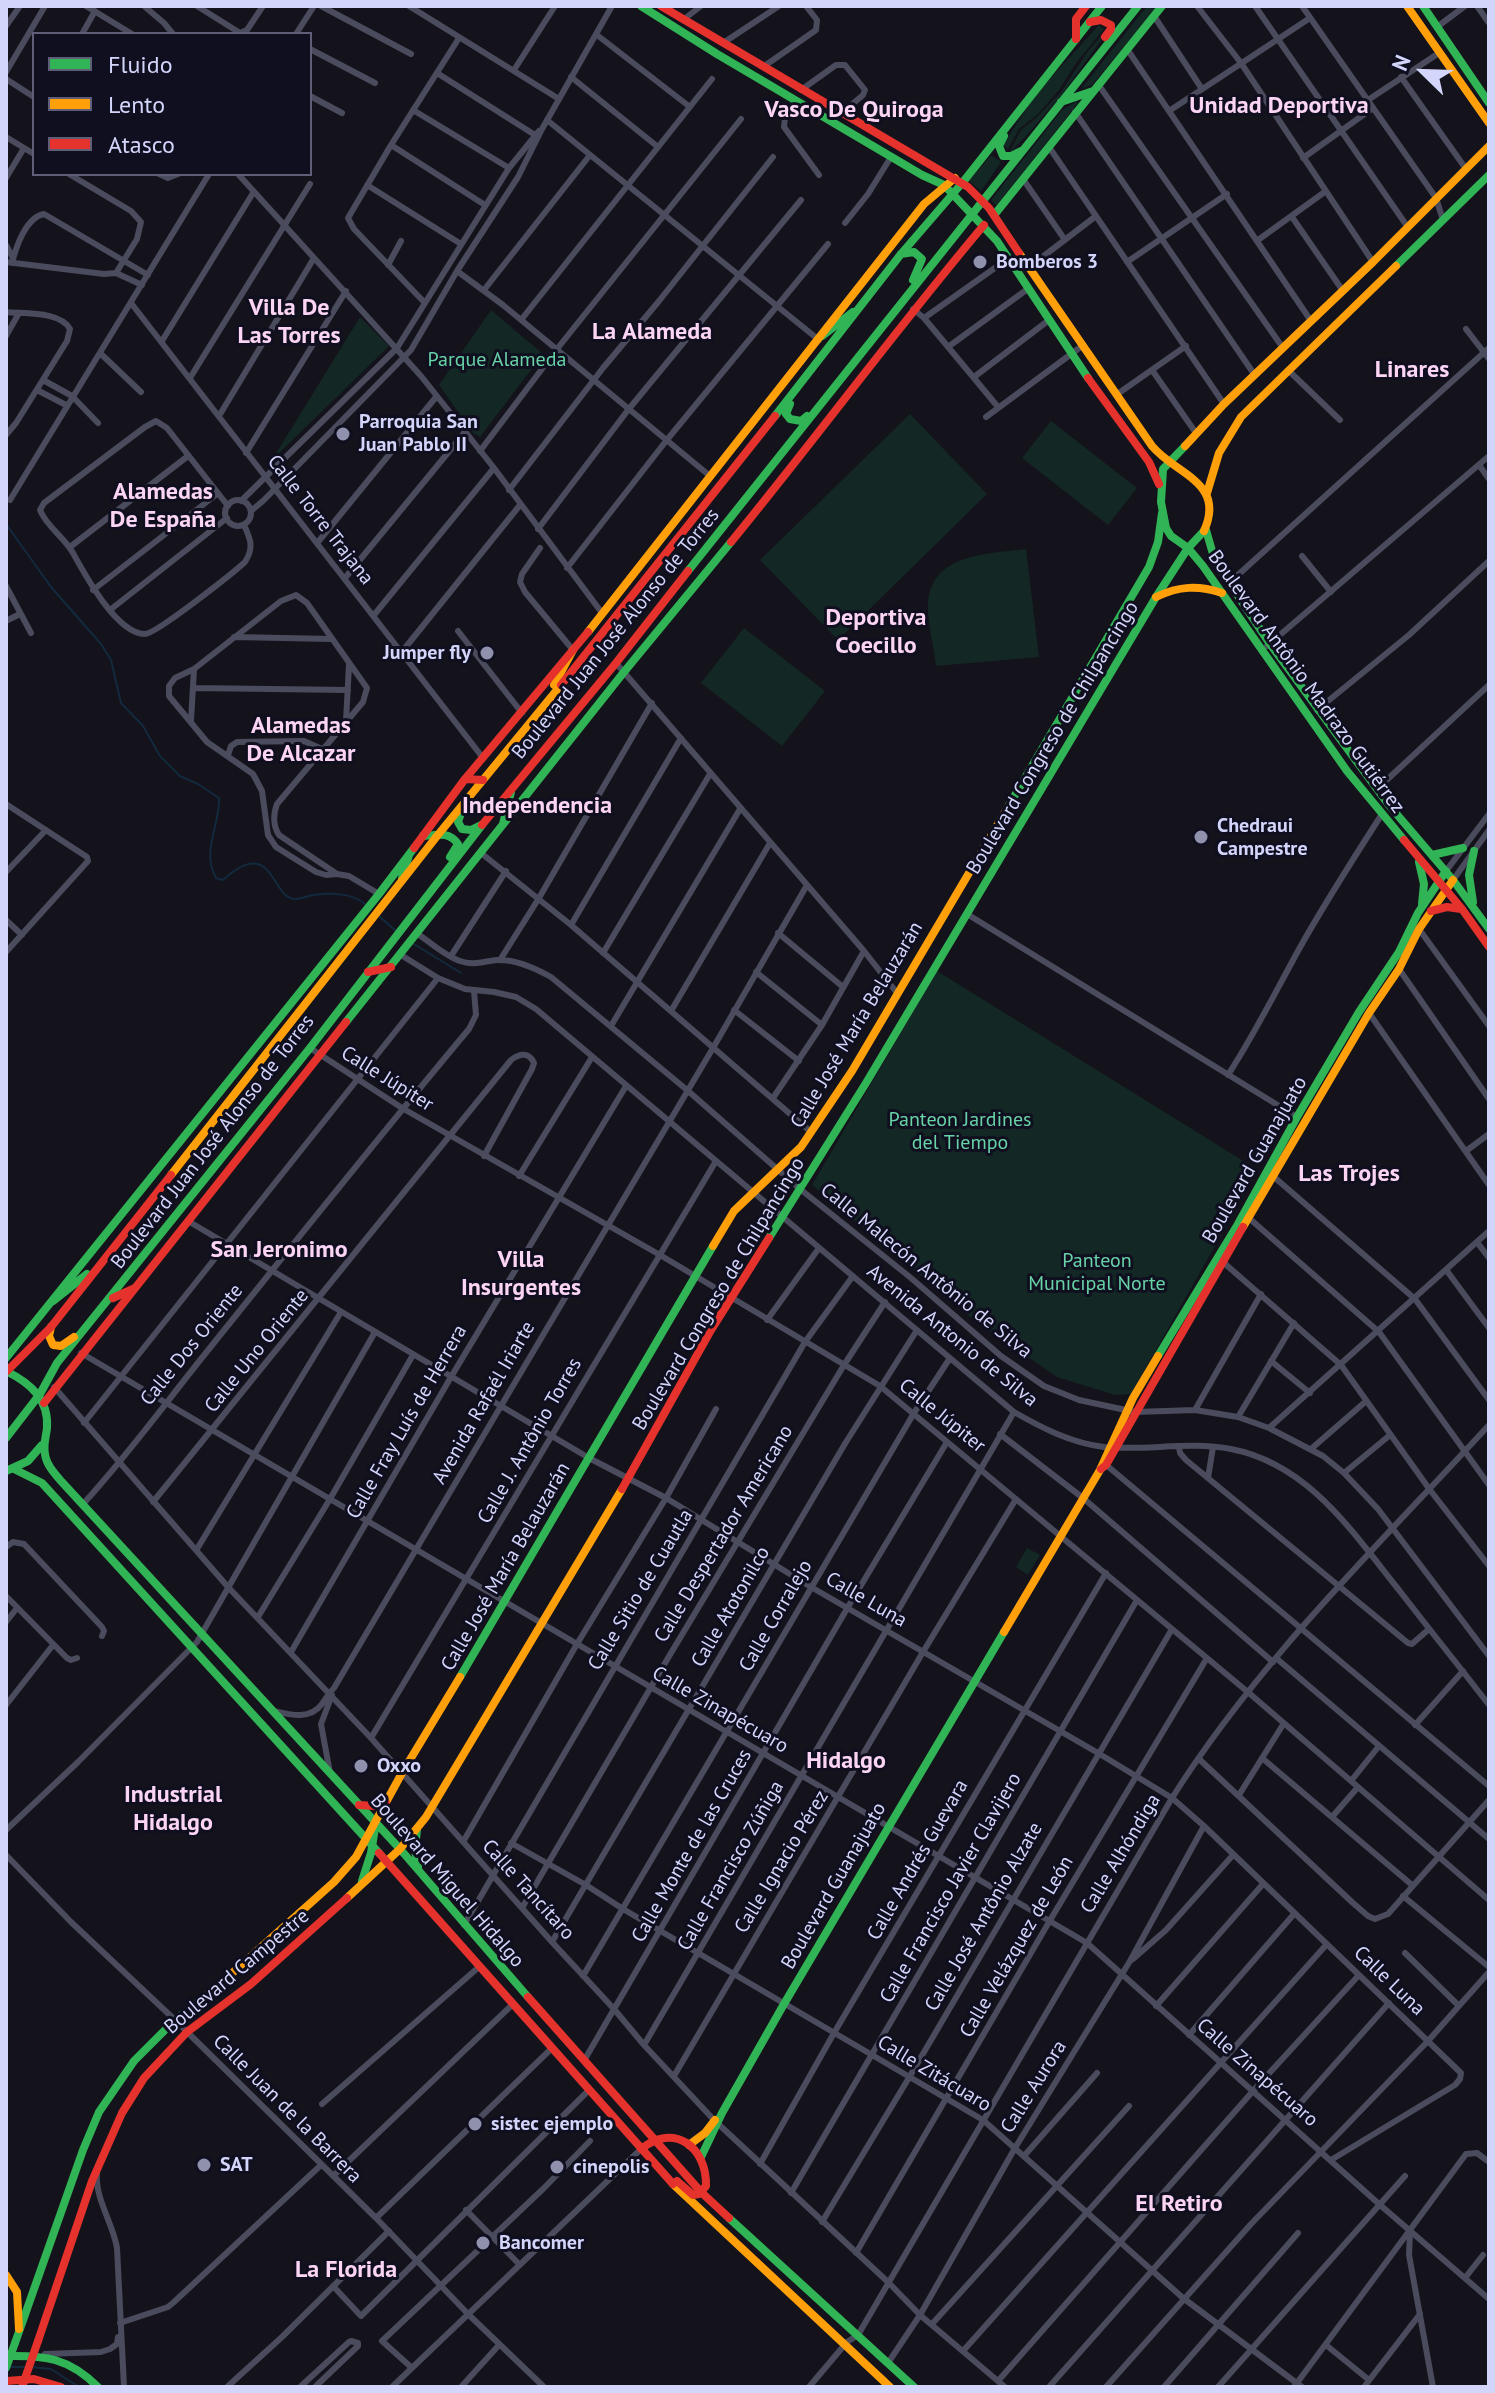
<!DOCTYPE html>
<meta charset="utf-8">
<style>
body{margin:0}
#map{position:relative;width:1495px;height:2393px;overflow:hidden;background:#14131c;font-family:"PT Sans",sans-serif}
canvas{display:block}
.frame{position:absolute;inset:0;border:8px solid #d3d5fb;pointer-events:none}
.legend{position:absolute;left:32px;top:32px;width:280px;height:144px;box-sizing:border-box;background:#100f20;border:2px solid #5e5e78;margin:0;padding:10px 14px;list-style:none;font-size:24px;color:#d3d5fb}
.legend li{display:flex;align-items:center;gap:16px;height:40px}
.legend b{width:40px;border:2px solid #5e5e78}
.north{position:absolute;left:1383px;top:32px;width:80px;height:80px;-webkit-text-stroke:6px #100f20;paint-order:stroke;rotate:293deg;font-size:22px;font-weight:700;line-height:32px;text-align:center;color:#d3d5fb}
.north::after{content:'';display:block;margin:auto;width:28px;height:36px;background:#d3d5fb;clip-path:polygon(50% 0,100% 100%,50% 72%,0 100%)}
</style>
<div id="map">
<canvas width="1495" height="2393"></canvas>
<div class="frame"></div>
<ul class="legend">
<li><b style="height:10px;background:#30b455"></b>Fluido</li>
<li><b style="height:10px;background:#ff9f0a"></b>Lento</li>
<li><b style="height:10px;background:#e5322d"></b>Atasco</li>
</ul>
<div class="north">N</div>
</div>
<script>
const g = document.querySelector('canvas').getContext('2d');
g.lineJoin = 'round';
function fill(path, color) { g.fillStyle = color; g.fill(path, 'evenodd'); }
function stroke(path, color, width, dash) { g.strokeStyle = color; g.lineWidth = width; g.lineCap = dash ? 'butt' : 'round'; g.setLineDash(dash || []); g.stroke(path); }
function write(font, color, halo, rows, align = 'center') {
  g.font = font + ' "PT Sans",sans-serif'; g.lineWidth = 6; g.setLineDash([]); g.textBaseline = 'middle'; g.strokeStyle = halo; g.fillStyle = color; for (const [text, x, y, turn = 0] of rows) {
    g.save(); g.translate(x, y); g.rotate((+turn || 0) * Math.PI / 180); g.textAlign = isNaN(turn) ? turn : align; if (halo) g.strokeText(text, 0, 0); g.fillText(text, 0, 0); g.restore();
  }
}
const green = new Path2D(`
 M1147,6h11l-66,79 -11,4z
 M1099,25l5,4 -28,34 -17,27 -21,24 -19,15 -11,20 -5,-4 32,-50z
 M1101,36l1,3 -39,54 -35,41 -19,19 12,-23 15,-12 25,-26 27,-41z
 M1077,101l1,2 -82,103 -5,-6 71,-90z
 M991,155l10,7 -20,29 -12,-10z
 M491,310l52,44 -63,83 -7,-4 -34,-48z
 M360,317l29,29 -117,114z
 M910,414l77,80 -149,146 -78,-80z
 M1051,421l86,67 -29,37 -86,-67z
 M1026,549l13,108 -103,9c-2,-20 -9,-42 -8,-62 3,-51 60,-50 98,-55z
 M744,628l81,63 -43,55 -81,-63z
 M937,971l321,199 -127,224 -16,1 -58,-18 -88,-61 -157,-131z
 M1027,1548l13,7 -12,20 -12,-8z`);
const stream = new Path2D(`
 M6,524l45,63 50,57 10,16 10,43 22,23 17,30 20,20 18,8 21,14c1,28 -18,53 -3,80l7,2c51,-46 48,19 72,19 5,0 12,-3 18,-4 17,-2 39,-3 53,10
 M380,917l16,14
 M414,944l47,29
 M11,2367h14
 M31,2367l20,2 28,18`);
const street = new Path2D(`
 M86,6l46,28
 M144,6l20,17 9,11
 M197,6l43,27 7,-3 16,-24
 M321,6l90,48
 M409,6l150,93
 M1197,6l44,57 132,199
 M1255,6l152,220
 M1302,6l134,192 7,22
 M1477,6l12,17
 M1154,16l48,73
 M683,20l18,-14
 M6,26l14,-20
 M1437,27l28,-21
 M82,34l13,-23
 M296,34l18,-28
 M597,35l93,72
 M723,43l56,-37
 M310,49l65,34
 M1127,49l184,272
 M763,67l53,-37 1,-10 -11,-14
 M514,70l41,-64
 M6,72l39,-66
 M437,73l98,62
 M571,77l87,70
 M1401,77l65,92
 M6,79l28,18
 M1098,84l185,264
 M801,90l35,-25h9l20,25 -2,5 -21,18
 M310,96l32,17
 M1368,100l71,-47
 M795,101l-10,16 -1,10 35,48
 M413,110l96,58
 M1169,111l141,-93
 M1075,112l179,262
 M547,120l272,220
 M6,137l28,17
 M391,145l94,60
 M1049,147l175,257
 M1303,158l70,-50
 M69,174l62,37 10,11 -4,17 -21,34
 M159,174l9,4 10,-4
 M238,174l183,202 73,92 108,145
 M6,178l18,-30
 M1023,179l42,61
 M367,185l94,59
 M1292,217l51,74
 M845,223l23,-29 23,-37
 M1258,240l68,-49
 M6,245l7,13
 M6,262l98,12 12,-1 26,12
 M1127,262l100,-68
 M12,263c4,-16 14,-46 32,-49l104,61
 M388,265l13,-24
 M1028,268l68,-52
 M457,271l46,34 207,171
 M484,290l106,-135
 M424,302l-70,-73 -6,-11 43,-73 68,-107
 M131,303l352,455
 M913,309l11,9 74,89
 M6,312c19,2 54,-1 64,17l-3,12 -51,82 -10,12
 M924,318l85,-60
 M521,320l191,-241
 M1466,329l23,30
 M6,336l13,-23
 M162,341l91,-148
 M948,347l81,-59
 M100,353l41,39
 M1152,370l44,63
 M1288,370l52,50
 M974,377l75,-57
 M190,378l120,-194
 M43,380l29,16 26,27
 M37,390l29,15
 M1116,395l70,-49
 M219,416l95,-158
 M986,417l96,-71
 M480,451l77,-102 184,-230
 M246,453l100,-162
 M1479,465l10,14
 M509,490l94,-122 56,-67 114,-144
 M10,500l199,-326
 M225 513a13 13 0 1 1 26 0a13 13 0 1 1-26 0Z
 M241,501l156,-153 112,-180 30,-37
 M228,506l-61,-78 -11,-7 -11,6 -101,76 -4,7c6,16 25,28 33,43 12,22 44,81 72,81 11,0 88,-61 100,-72 9,-14 6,-22 -1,-37
 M251,511l13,-11 147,-150 46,-79 61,-94 24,-48 70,-123
 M538,529l90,-119 173,-210
 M318,542l118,-145
 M70,547l118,-91
 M540,548l-18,26 -2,8 5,10 48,58
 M1302,556l29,36
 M567,568l99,-127 162,-197
 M345,578l120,-146
 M1229,583l260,-235
 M6,586l25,47
 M93,590l124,-96
 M110,610l117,-92
 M374,615l120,-147
 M6,621l14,-7
 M458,631l64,82
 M234,637l97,2
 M1267,646l222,-190
 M401,653l119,-148
 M616,663l248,288 33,42
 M193,688l155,2
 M1317,710l92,-75 80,-74
 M191,721l3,-52
 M346,721l3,-56
 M228,755l3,-9 6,-4 67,-1 18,8
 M1377,789l112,-104
 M6,804l81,53 1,4 -82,91
 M481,853l90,72 240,207
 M1446,871l43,-57
 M6,872l40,-42
 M337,874l-58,-39c-6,-9 -6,-21 -2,-31l86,-102 4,-14 -60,-85 -11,-8 -15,6 -87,68 -19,9 -6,8v10l38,46 46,32 9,17 6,44 8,12 40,25 10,3 11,-1 12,2 30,18
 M1453,880l36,-50
 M967,914l330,203
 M6,920l16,15
 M571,925l110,-187
 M1419,929l70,97
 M778,933l65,54
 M418,934c13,9 27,22 42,27 13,5 25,0 37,-1 19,-1 38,8 54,17l136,113 113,99 111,89 90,78 43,30 35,14 56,12 60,-2 43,7 31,11 54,28 21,17 34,36 111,147
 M603,953l107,-179
 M401,955l37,23 27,11 29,3 22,5 20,12 478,403c28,16 57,31 90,35 42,4 85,-6 127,2 78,15 122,84 168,141 30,39 60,76 90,115
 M451,956l55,-85
 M500,960l39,-62 113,-195
 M1399,969l90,130
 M756,972l66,53
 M734,1010l65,51
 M671,1011l99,-168
 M1369,1013l120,172
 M611,1026l129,-217
 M310,1048l92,60 258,147 220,131 369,307 240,207
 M1228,1075c26,-40 47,-82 70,-124 26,-47 55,-92 84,-137
 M773,1098l49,-73 42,-74
 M1466,1151l23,-17
 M519,1176l73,-119
 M1274,1177l141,122 74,101
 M1250,1219l129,113 110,153
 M188,1221l401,237 77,40 145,89 287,166 74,45 32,28 257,247 -1,6 -5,6 -124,75
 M1477,1242l12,16
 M1224,1263l117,102 89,125 59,76
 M1447,1271l42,57
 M767,1320l52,-72
 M81,1353l1006,590 292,261 110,95
 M1271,1361l39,32
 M54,1387l174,200 143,151 181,204 62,67 30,36 70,75 175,163 31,32 85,72
 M1195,1410l66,-116
 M1238,1417l56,-94
 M84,1423l354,-445
 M1269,1428l220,-197
 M1000,1434l83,64 190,164
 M1179,1447l1,6 6,7 222,183 4,1 17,-15
 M1311,1449l54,-47
 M1105,1464l384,322
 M1344,1473l46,-38
 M1208,1478l5,-31
 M153,1502l358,-442c9,-7 18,-8 23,3l-2,6 -48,87
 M83,1504c45,-49 84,-103 126,-155 86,-107 172,-215 260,-320l7,-14 -2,-24
 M6,1547l7,-5 11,2 78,83 2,4 -2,5
 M197,1549l144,-237
 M6,1596l61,62 4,2 6,-2
 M258,1617l72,-118 83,-144
 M6,1622l11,-14
 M291,1652l160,-275 175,-291
 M1276,1658l213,181
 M6,1705l47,-60
 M274,1711c17,4 36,9 48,-7 4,-6 7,-11 12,-16l379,-640 94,-163
 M1415,1725l48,-54
 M371,1738l345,-577
 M1262,1758l150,127
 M1199,1759l154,144 15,13 7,3 13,-5 101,-114
 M330,1773l-9,-49 11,-29
 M1351,1781l28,-35
 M1239,1795l45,-72
 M1332,1817l26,-30
 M6,1830l72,-68 119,-120 178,-310
 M463,1842l114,-198 89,-146 50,-89
 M511,1843l75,42 37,24 360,211 200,178 119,89
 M6,1855l65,67 104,98 201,198 92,96 76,73
 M1403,1896l86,71
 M522,1908l146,-250 176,-293 41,-63
 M464,1925l341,-583 48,-66
 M552,1942l294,-500 71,-112
 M1405,1953l54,53
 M1133,1959l33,-29 67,-75
 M583,1976l331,-563 36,-55
 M1156,2006l107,-122
 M1189,2035l105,-121
 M644,2045l370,-633
 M585,2059l263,-452 99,-165
 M674,2076l249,-424 93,-153
 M322,2104l158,-138
 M1024,2156l73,-83
 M760,2164l74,-131 272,-460
 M97,2174c-2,25 16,49 20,74l7,139
 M333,2176l180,-172
 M791,2193l346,-593
 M466,2210l53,54
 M376,2218l175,-169
 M822,2222l88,-146 262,-447
 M1410,2233l-1,22 24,132
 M856,2253l193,-331 158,-264
 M1465,2278l18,-23
 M333,2286l28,30 227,-225
 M120,2323l48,-16 6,-5 147,-137
 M932,2324l197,-218
 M1326,2345l43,35
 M963,2351l364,-407
 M45,2354l56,-2 9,-3 7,-5 1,-7
 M888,2363l32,-48 95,-167 115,-187 74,-135
 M412,2368l-30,-27 161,-152 47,-48
 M998,2381l255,-290 106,-116
 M227,2387l55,-50 107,-106
 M300,2387l49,-45 2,-1 7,2v3l-43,41
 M392,2387l249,-238
 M461,2387l38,-42
 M809,2387l38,-45 11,-7 314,-537c87,-138 207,-253 317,-373
 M1049,2387l340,-384
 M1106,2387l145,-163 177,-183 61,-69
 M1164,2387l134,-154
 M1218,2387l187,-211
 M1294,2387l172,-233 11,-1 12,9
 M1364,2387l56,-73`);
const fast = new Path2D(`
 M641,6l76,48 205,121 22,10 53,56 91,137
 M1423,6l66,97
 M1061,102l32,-11
 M1004,136l-5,10 4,10h8l10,-5
 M995,214l167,-208
 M901,254l13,-2 8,7 -9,21
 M1396,266l93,-91
 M822,336l31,-24
 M790,404l-4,10 4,5 11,2 6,-5
 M775,416l126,-162 62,-72 139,-176
 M1185,446l-22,23 -2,33 5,26 5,8 17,12 15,18 144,205 57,69
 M1206,530l9,31 55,83 118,160 65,76 36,49
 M688,571l450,-565
 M1008,807l141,-240 9,-25 4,-29
 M462,810l-4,12 4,7 9,1 10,-5
 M503,824l8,-32
 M423,836c14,-1 26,-5 35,8l-8,13
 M1432,855l31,-7
 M1419,862l5,22 -2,20
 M402,878l7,-23
 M1473,902l-4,-27 5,-24
 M346,1022l278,-350 107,-130
 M769,1238l97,-155 290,-486 32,-49 16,-17
 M53,1301l34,-27
 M1158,1356l80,-132 59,-107 62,-105 40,-60 19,-39 28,-42
 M6,1358l373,-464 35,-46
 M6,1371c24,12 43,28 41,57 -1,9 -4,17 -2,26 1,10 9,19 16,27l339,368 128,148
 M6,1438l34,-44 17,-31 253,-315 172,-223
 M14,1469l28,14 337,370
 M6,1471l22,-10 14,-16
 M460,1677l253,-431
 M417,1829l-2,21 3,17
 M362,1881l9,-28 4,-25
 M701,2157l21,-44 62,-109 220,-372
 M729,2218l185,169
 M15,2343l68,-193 16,-38 35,-51 41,-41 36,-28
 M6,2356c39,-1 63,2 92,31`);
const slow = new Path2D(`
 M1407,6l82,117
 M1019,253l133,193c24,29 74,36 52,85
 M1185,446l39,-42 149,-142 116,-116
 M1207,493l12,-40 22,-36 155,-151
 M1156,597c23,-11 42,-12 66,-4
 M588,632l336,-428 31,-26
 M554,685l19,-35
 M171,1175l266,-339 124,-151
 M1243,1227l126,-214 30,-44 20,-40 34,-49
 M713,1246l21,-35 67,-64 51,-76 156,-264
 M51,1327l-2,9 4,9 8,1 13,-9
 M1004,1632l96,-162 33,-72 25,-42
 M347,1898l53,-49 26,-32 196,-328
 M211,1992l123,-110 22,-25 46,-84 58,-96
 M689,2145l16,-12 10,-13
 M673,2184l217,203
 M6,2275l11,17 2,37`);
const jam = new Path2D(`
 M661,6l307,181 21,21 30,45
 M1090,22l11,-2 10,5v4l-6,8
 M1076,39v-20l10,-13
 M1088,378l61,84 10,22
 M731,542c86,-105 166,-214 253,-317
 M561,685l214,-269
 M465,779l18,1
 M482,825l134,-162 72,-92
 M1404,840l58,69 27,38
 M414,848l51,-69 123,-147
 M1431,911l16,-4 14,2
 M368,972l23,-5
 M113,1298l22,-10
 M6,1372l45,-45 120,-152
 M44,1403l302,-381
 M1101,1469l5,-4 137,-238
 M622,1489l89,-159 58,-92
 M359,1805l15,1 12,-3
 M379,1853l294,331
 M528,1997l173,195 28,26
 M641,2149c33,-27 66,-2 65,37l-7,8 -6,1 -16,-14
 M38,2341l54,-160 30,-68 22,-35 43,-46 64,-48 96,-86
 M6,2381l28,-2 27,8`);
const fastBridge = new Path2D(`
 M6,2368l9,-25`);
const jamBridge = new Path2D(`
 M22,2387l16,-46`);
const markers = [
 [980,262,8,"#9091ad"],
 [343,434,8,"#9091ad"],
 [487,653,8,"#9091ad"],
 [1201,837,8,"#9091ad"],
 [361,1766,8,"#9091ad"],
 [475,2124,8,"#9091ad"],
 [204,2165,8,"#9091ad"],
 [557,2167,8,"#9091ad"],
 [483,2243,8,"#9091ad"]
];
const poiNames = [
 ["Bomberos 3",996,262],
 ["Parroquia San",359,422],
 ["Juan Pablo II",359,445],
 ["Jumper fly",471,653,"right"],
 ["Chedraui",1217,826],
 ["Campestre",1217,849],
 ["Oxxo",377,1766],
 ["sistec ejemplo",491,2124],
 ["SAT",220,2165],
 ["cinepolis",573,2167],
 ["Bancomer",499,2243]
];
const parkNames = [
 ["Parque Alameda",497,360],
 ["Panteon Jardines",960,1120],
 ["del Tiempo",960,1143],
 ["Panteon",1097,1261],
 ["Municipal Norte",1097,1284]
];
const streetNames = [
 ["Calle Torre Trajana",320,520,52],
 ["Boulevard Juan José Alonso de Torres",616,634,-51],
 ["Boulevard Antônio Madrazo Gutiérrez",1306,682,54],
 ["Boulevard Congreso de Chilpancingo",1053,738,-59],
 ["Calle José María Belauzarán",857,1025,-59],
 ["Calle Júpiter",387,1079,32],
 ["Boulevard Juan José Alonso de Torres",213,1142,-52],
 ["Boulevard Guanajuato",1255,1160,-60],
 ["Calle Malecón Antônio de Silva",926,1271,39],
 ["Boulevard Congreso de Chilpancingo",719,1294,-59],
 ["Avenida Antonio de Silva",952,1336,39],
 ["Calle Dos Oriente",192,1345,-51],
 ["Calle Uno Oriente",257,1351,-51],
 ["Avenida Rafaél Iriarte",484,1403,-60],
 ["Calle Júpiter",942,1416,39],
 ["Calle Fray Luís de Herrera",407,1422,-60],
 ["Calle J. Antônio Torres",530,1441,-60],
 ["Calle Despertador Americano",724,1534,-59],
 ["Calle José María Belauzarán",506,1567,-60],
 ["Calle Sitio de Cuautla",641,1590,-59],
 ["Calle Luna",866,1600,30],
 ["Calle Atotonilco",731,1607,-60],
 ["Calle Corralejo",776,1616,-60],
 ["Calle Zinapécuaro",720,1710,30],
 ["Calle Monte de las Cruces",692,1846,-60],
 ["Calle Alhóndiga",1121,1854,-59],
 ["Calle Andrés Guevara",918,1860,-60],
 ["Calle Ignacio Pérez",782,1862,-59],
 ["Calle Francisco Zúñiga",731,1866,-60],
 ["Boulevard Miguel Hidalgo",447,1881,49],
 ["Boulevard Guanajuato",834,1886,-60],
 ["Calle Francisco Javier Clavijero",951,1888,-60],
 ["Calle Tancítaro",528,1890,48],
 ["Calle José Antônio Alzate",984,1917,-60],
 ["Calle Velázquez de León",1017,1947,-60],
 ["Boulevard Campestre",237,1972,-40],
 ["Calle Luna",1389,1981,44],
 ["Calle Zinapécuaro",1257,2073,41],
 ["Calle Zitácuaro",934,2074,31],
 ["Calle Aurora",1034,2087,-58],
 ["Calle Juan de la Barrera",287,2109,45]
];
const quarterNames = [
 ["Unidad Deportiva",1279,106],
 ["Vasco De Quiroga",854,110],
 ["Villa De",289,308],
 ["Las Torres",289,336],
 ["La Alameda",652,332],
 ["Linares",1412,370],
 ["Alamedas",163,492],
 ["De España",163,520],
 ["Deportiva",876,618],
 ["Coecillo",876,646],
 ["Alamedas",301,726],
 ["De Alcazar",301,754],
 ["Independencia",537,806],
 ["Las Trojes",1349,1174],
 ["San Jeronimo",279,1250],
 ["Villa",521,1260],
 ["Insurgentes",521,1288],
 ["Hidalgo",846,1761],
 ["Industrial",173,1795],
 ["Hidalgo",173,1823],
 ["El Retiro",1179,2204],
 ["La Florida",346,2270]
];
fill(green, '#132724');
stroke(stream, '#12293e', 2);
stroke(street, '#4a4b5d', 6);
stroke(fast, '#30b455', 8);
stroke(slow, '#ff9f0a', 8);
stroke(jam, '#e5322d', 8);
stroke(fastBridge, '#30b455', 8);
stroke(jamBridge, '#e5322d', 8);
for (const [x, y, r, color] of markers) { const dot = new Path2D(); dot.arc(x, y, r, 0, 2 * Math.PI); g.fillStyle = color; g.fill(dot); stroke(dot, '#100f20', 3); }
write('bold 20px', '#d3d5fb', '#100f20', poiNames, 'left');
write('20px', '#67d3a7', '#100f20', parkNames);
write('20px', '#d3d5fb', '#100f20', streetNames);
write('bold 24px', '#fbd5f3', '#100f20', quarterNames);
</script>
